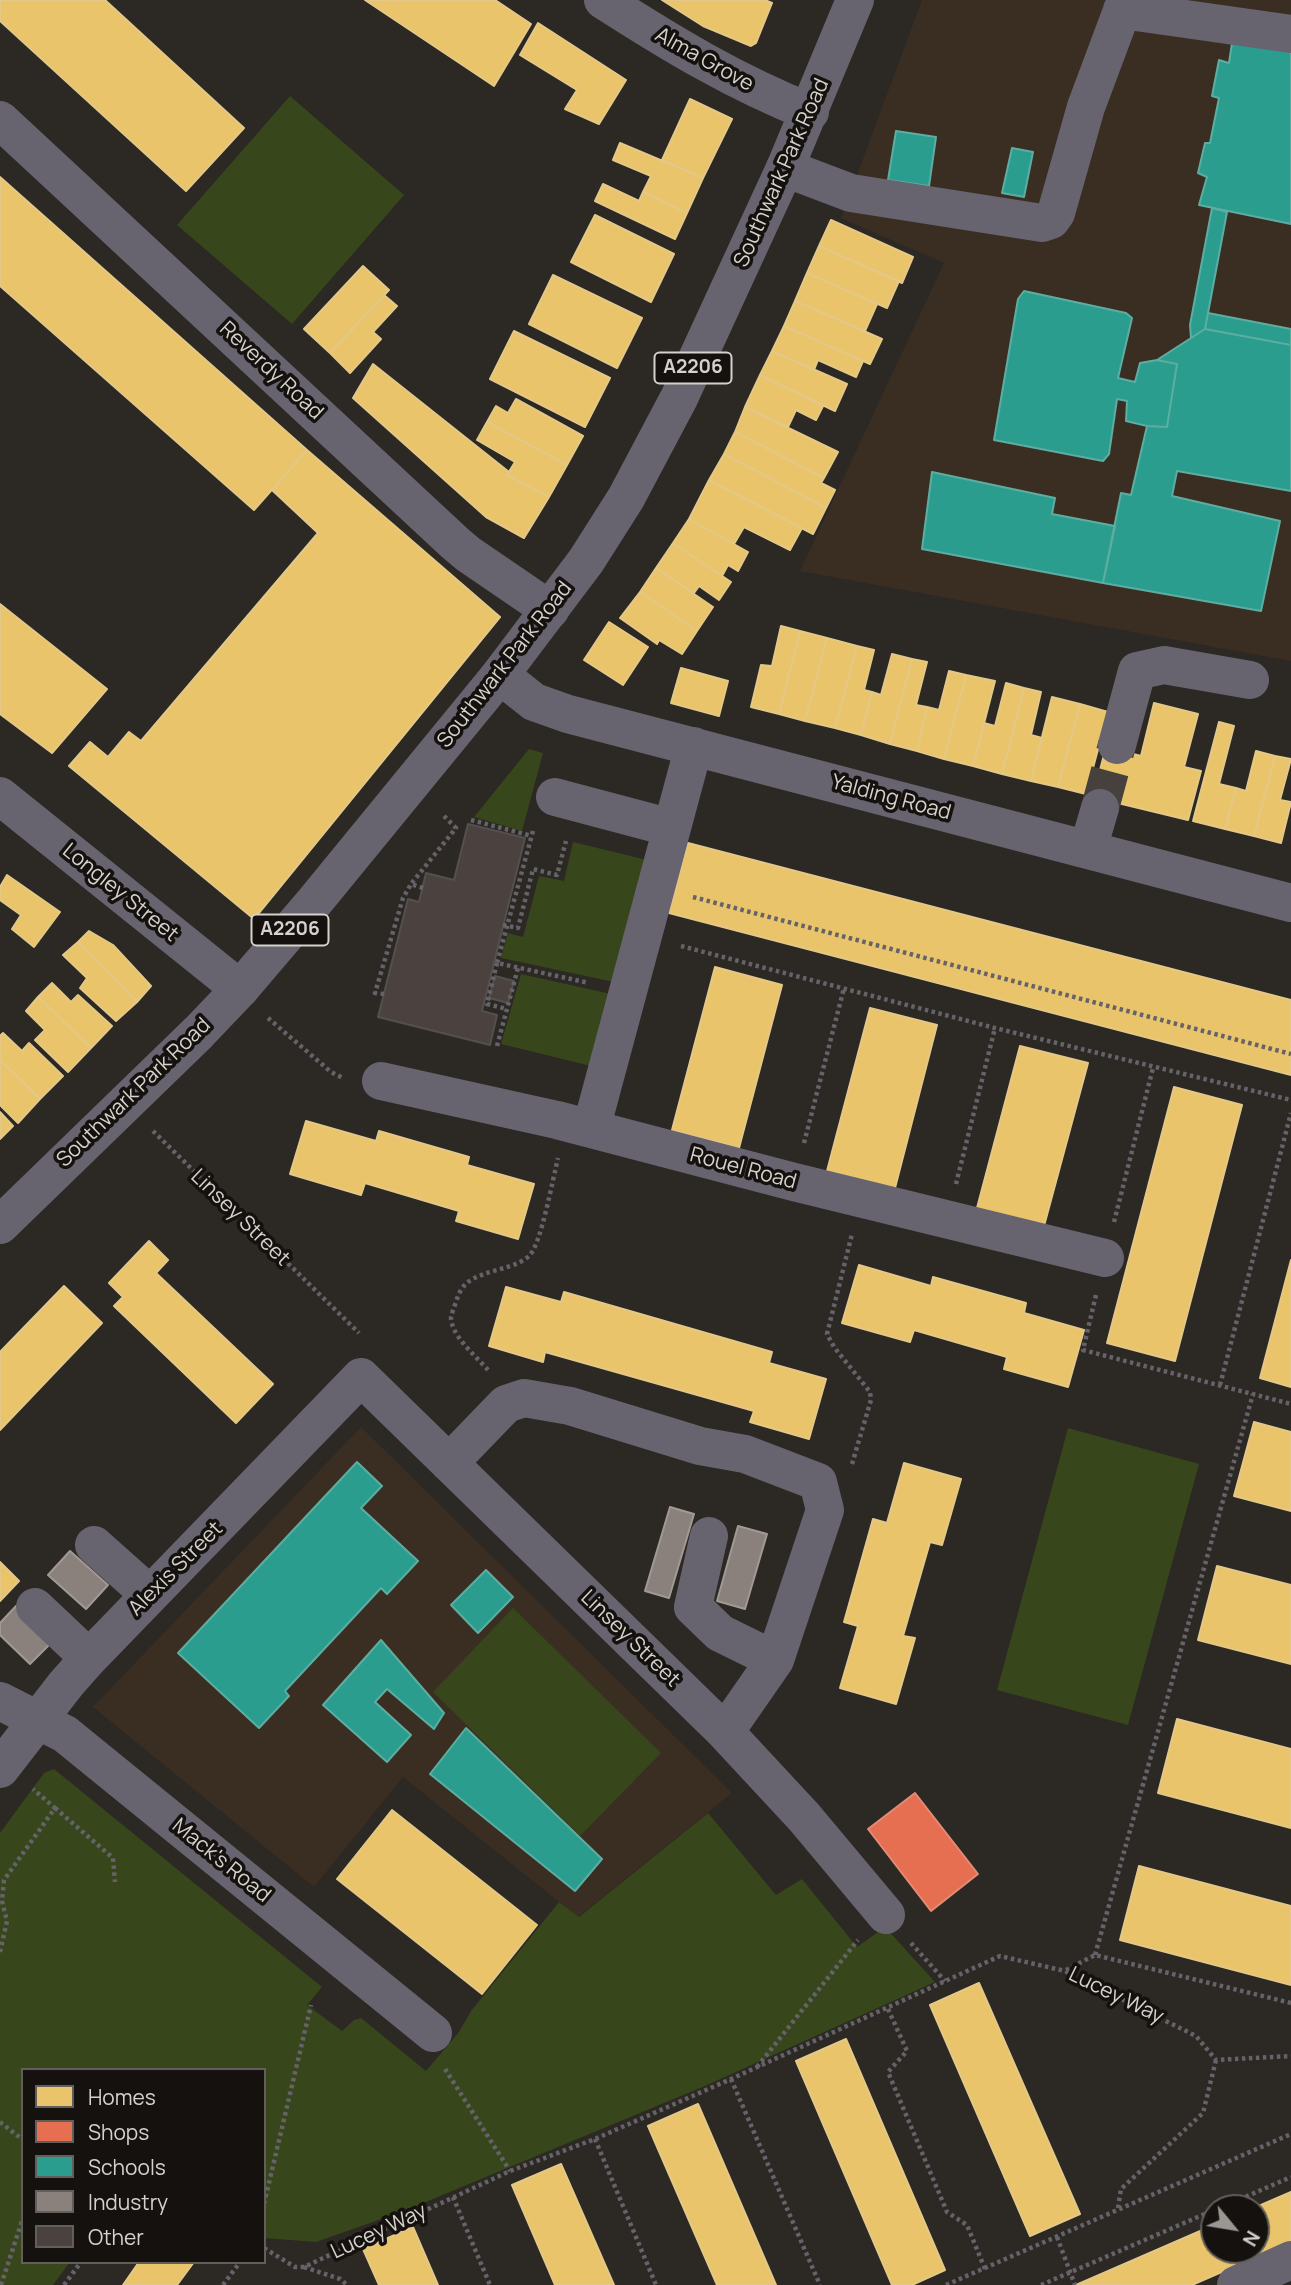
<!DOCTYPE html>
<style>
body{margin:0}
#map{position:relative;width:1291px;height:2285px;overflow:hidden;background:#2c2824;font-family:Manrope,sans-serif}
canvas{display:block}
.legend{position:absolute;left:21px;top:2068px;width:245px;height:196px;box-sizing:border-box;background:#15110e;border:2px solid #625e5a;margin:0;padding:9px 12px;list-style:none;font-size:21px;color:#d6d1cc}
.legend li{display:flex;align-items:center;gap:14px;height:35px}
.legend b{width:35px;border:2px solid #625e5a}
.north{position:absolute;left:1200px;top:2194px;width:70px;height:70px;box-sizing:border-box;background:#15110e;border:2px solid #625e5a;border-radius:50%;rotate:120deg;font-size:19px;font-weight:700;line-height:28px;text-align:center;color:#d6d1cc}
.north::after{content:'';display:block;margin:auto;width:24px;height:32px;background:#9a9691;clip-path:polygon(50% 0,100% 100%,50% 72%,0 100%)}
</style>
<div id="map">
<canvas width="1291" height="2285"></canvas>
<ul class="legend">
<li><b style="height:19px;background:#e9c46a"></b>Homes</li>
<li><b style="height:19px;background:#e76f51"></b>Shops</li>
<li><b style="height:19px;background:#2a9d8f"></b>Schools</li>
<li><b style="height:19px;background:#8a817c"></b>Industry</li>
<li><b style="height:19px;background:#4b413e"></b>Other</li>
</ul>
<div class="north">N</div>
</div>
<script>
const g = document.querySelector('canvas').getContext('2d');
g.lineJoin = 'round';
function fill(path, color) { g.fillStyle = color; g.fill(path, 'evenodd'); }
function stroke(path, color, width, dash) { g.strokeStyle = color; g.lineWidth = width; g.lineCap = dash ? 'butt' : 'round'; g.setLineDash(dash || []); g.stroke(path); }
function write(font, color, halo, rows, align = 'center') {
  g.font = font + ' Manrope,sans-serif'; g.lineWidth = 7; g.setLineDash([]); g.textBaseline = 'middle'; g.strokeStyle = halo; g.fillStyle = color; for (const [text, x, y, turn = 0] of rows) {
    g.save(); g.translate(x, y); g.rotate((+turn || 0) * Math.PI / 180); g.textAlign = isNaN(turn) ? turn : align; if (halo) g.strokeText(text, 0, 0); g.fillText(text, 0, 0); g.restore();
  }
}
const built = new Path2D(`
 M922,0h369v661l-491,-90 144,-308 -103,-45z
 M361,1427l371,366 -154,124 -175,-140 -89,110 -221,-180z`);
const green = new Path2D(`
 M290,96l114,99 -112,129 -115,-99z
 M529,749l14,4 -21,78 -48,-14z
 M573,842l74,18 -33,122 -113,-24 7,-25 15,4 16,-61 25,5z
 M521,974l90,20 -20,72 -90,-22z
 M1068,1428l131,36 -71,261 -131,-35z
 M513,1608l148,145 -81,83 -147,-144z
 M54,1769l268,218 -15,18 35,26 12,-11 7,-2 65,53 33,-39 12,-21 88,-109 20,15 129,-104 68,82 26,-16 55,68 28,-20 50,55 -230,104 -301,125 -88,31 -52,-4v-168h-241v192h47l-17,23h-53v-452l44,-60z`);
const homes = new Path2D(`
 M0,0h105l139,128 -58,63 -186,-170z
 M365,0h130l36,24 -37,62z
 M662,0h103l7,3 -16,40 -5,3 -48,-20z
 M538,23l88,57 -27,44 -34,-15 12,-19 -57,-35z
 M690,99l42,20 -29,59 -41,-18z
 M620,143l83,35 -16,35 -44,-21 8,-16 -38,-16z
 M0,177l307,273 -53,60 -254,-224z
 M603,184l36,17 4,-9 44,21 -12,26 -80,-38z
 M595,215l79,39 -23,48 -80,-40z
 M831,220l82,37 -11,26 -83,-37z
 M819,246l80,35 -12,27 -80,-35z
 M363,266l26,24 -59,63 -26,-24z
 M807,273l70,31 -12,27 -70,-30z
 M553,275l89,43 -25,50 -88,-44z
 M384,295l13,11 -24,26 8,7 -31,34 -20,-20z
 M795,301l87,38 -12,25 -86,-38z
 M784,326l79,35 -7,16 -38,-17 -4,10 -42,-19z
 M514,331l96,47 -25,49 -95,-48z
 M772,351l75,33 -12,27 -75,-36z
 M373,364l136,108 -2,3 42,22 -25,41 -38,-21 -133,-119z
 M760,375l63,31 -7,14 -20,-10 -8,17 -43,-20z
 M516,399l67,37 -16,29 -80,-43 9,-16 12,7z
 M745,407l93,45 -14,26 -89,-46z
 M487,422l80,43 -18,32 -42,-22 8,-13 -38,-22z
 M735,432l89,46 -3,5 14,7 -9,18 -102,-54z
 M307,450l193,167 -246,302 -185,-153 21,-24 18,15 21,-25 12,9 177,-208 -46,-43z
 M724,454l102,54 -13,26 -104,-54z
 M709,480l93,48 -12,22 -46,-23 -10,17 -45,-25z
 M689,519l59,33 -10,19 -10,-6 -6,11 -49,-33z
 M673,543l58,39 -12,18 -20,-14 -5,7 -38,-25z
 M656,568l57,39 -16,24 -57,-39z
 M640,592l57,39 -15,23 -23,-14 -2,4 -37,-26z
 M0,604l107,85 -55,64 -52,-39z
 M609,622l39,25 -25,38 -39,-25z
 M781,626l19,5 -21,83 -28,-7 10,-42 11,1z
 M800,631l27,7 -22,83 -26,-7z
 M827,638l30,8 -22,82 -30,-7z
 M857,646l17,4 -10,40 8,2 -11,43 -26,-7z
 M892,654l20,5 -22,85 -29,-9 11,-43 9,3z
 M912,659l15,3 -11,43 11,2 -10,44 -27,-7z
 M681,668l47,13 -9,35 -48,-13z
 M949,671l17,4 -22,84 -27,-8 10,-44 12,3z
 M966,675l29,6 -22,85 -29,-7z
 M1006,683l18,5 -22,86 -29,-8 11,-43 11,3z
 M1024,688l17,4 -10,43 11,3 -11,43 -29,-7z
 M1052,697l28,7 -22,83 -27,-6z
 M1154,703l44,11 -14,53 17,4 -13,49 -95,-23 13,-50 35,9z
 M1080,704l28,8 -22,82 -28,-7z
 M1219,722l15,4 -15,58 17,4 -11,41 -32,-8z
 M1256,751l19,5 -21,80 -29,-7 11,-41 10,3z
 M1275,756l16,3 -11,41 11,2 -10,41 -27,-7z
 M688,843l603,157v75l-622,-162z
 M7,875l53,37 -26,35 -22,-18 9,-14 -21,-15v-13z
 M89,931l24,14 38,41 -14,16 -59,-60z
 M78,942l59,60 -21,19 -36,-33 7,-10 -24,-23z
 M715,967l67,18 -43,163 -67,-18z
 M52,983l19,19 7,-7 34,31 -21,22 -53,-51z
 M38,997l53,51 -23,24 -33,-32 10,-10 -19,-19z
 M870,1008l67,17 -42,163 -68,-17z
 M3,1033l19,18 7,-8 34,33 -23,23 -40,-39v-24z
 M1020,1046l68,17 -44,163 -67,-18z
 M0,1060l40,39 -22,24 -18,-18z
 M1174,1087l68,18 -67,256 -68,-18z
 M0,1112l13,14 -13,13z
 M306,1121l70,20 3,-10 90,26 -2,8 67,19 -16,55 -62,-18 3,-10 -94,-28 -4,12 -71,-21z
 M149,1241l19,19 -12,13 117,111 -37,39 -122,-117 9,-9 -14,-14z
 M1291,1260v127l-31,-9z
 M859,1265l72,21 2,-9 93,26 -2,10 60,17 -16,57 -64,-18 3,-12 -93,-27 -4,12 -68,-19z
 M64,1286l38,37 -102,107v-78z
 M506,1287l55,15 3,-10 208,60 -3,11 57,16 -17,60 -59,-17 4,-11 -209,-59 -2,10 -54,-16z
 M1254,1422l37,10v79l-57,-15z
 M904,1463l57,16 -19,66 -12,-3 -27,94 12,2 -19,66 -56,-16 18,-62 -14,-4 29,-103 14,4z
 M0,1562l19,19 -19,20z
 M1217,1566l74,19v79l-93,-24z
 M1177,1719l114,30v79l-133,-35z
 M392,1810l145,115 -55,69 -145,-115z
 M1139,1866l152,40v79l-171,-45z
 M979,1983l101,231 -50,22 -100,-231z
 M846,2039l99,231 -33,15h-20l-96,-224z
 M698,2104l78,181h-59l-69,-159z
 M561,2164l53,121h-59l-43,-100z
 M1291,2192v50l-99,43h-116l138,-60v25h42v-42h-2z
 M413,2227l25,58h-59l-16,-36z
 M139,2262h55l-17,23h-54z`);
const shops = new Path2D(`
 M915,1793l63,81 -47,37 -63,-82z`);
const schools = new Path2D(`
 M1232,43l59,8v173l-92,-19 8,-28 -9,-4 7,-30h5l9,-45 -7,-2 7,-36 10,3z
 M896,131l40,6 -7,49 -41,-6z
 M1012,148l21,4 -9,45 -22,-4z
 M1212,208l15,4 -22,117 -14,9 -1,-13z
 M1024,291l102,22 6,5 -14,60 17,4 5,-19 17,-3 20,4 -10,63 -20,-1 -21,-5 1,-20 -10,-2 -8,55 -6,7 -109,-21 24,-141z
 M1208,313l83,16v16l-86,-16z
 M1205,329l86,16v146l-114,-20 -5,25 108,25 -19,90 -158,-28 18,-90 10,2 16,-69 20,1 10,-63 -20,-4z
 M932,472l123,26 -3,16 63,12 -12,57 -181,-34z
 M357,1462l25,24 -21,22 57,53 -31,33 -6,-6 -96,103 4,5 -30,32 -81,-75z
 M486,1570l27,27 -35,36 -27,-28z
 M381,1640l63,73 -10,16 -47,-40 -12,13 36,33 -24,27 -64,-57z
 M466,1728l136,131 -27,32 -145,-117z`);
const industry = new Path2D(`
 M670,1507l24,7 -25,84 -24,-7z
 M738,1526l29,8 -22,75 -28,-8z
 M70,1551l38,34 -22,24 -38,-34z
 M16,1606l36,36 -22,22 -30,-29v-12z`);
const building = new Path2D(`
 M468,824l57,14 -43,173 15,4 -7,30 -112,-28 30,-118 11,3 7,-29 28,7z
 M495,976l19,5 -6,22 -19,-5z`);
const minorTunnel = new Path2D(`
 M1100,808l17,-63`);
const path = new Path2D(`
 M471,820l61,16
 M533,831l-36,132 92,20
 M423,888l-12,-4 45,-56 -12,-12
 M693,897l598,157
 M503,925l15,3 15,-59 24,6 9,-34
 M681,946l314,82 296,72
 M497,963l-10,41 20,5
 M384,994l-9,-1 28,-95 8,-14
 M268,1018l63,54 12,6
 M497,1046l21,-78
 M153,1131l206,202
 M804,1143l40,-155
 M956,1184l39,-156
 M1114,1222l39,-154
 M1096,1295l-13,55 208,54
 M488,1370c-12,-14 -37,-34 -37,-53 1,-4 3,-10 5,-15 5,-17 12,-22 28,-28 14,-5 34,-8 45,-18 12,-11 24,-78 29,-98
 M1220,1385l71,-272
 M852,1464l19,-64 -1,-8 -36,-45 -7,-13 25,-100
 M55,1808l58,50 2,24
 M911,1943l34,38
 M0,1952l7,-31 -5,-20 2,-21 51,-72 -22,-19
 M1095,1955l158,-561
 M1066,1970l29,-15 196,48
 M888,2009l19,42 -19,21 59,140 20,13 18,44
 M757,2067l101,-127
 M445,2069l65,102
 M731,2079l89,206
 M0,2122l23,18
 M595,2139l61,146
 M453,2197l37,88
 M264,2204l47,-199
 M1118,2208l3,-19 82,-76 13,-53
 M1220,2208l71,-31
 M1057,2237l18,48
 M264,2248l31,19h9l206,-96 85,-32 136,-60 269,-123 65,15 131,65 20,24 75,-4
 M304,2267l36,12 7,6
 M1,2285l22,-67
 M64,2285l17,-23
 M223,2285l17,-23
 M946,2285l345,-151`);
const minor = new Path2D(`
 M603,0c67,43 133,83 207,112
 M1122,10l169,24
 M0,120l455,423 13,11 82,56
 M785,168l66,25 191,30 9,-3 5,-7 30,-106 40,-107
 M500,675l34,27 34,12 723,189
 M1117,745l20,-74 27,-6 86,15
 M0,796l240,193
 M555,797l117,31
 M1088,849l12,-41
 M381,1081l176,39 237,62 311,76
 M591,1129l103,-383
 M449,1463l57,-59 18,-6 46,8 130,40 45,8 73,28 7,28 -50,150 -50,72
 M709,1536l-16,71 27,26 55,27
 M94,1545l56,50
 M35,1607l54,51
 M0,1701l65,33 368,299
 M0,1769l66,-85 23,-26 272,-281 364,355 79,85 82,98
 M1236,2285l55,-25`);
const major = new Path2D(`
 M0,1225l199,-193 41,-43 75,-88 185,-226 86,-114 40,-63 53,-100 106,-230 70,-168`);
const pathBridge = new Path2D(`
 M1041,2285l173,-75`);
const shields = [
 [693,368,77],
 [290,930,77]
];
const shieldNames = [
 ["A2206",693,368],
 ["A2206",290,930]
];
const streetNames = [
 ["Alma Grove",704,60,29],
 ["Southwark Park Road",782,173,-66],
 ["Reverdy Road",271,371,43],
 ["Southwark Park Road",505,665,-52],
 ["Yalding Road",891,798,15],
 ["Longley Street",120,893,39],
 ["Southwark Park Road",134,1093,-44],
 ["Rouel Road",743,1169,15],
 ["Linsey Street",240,1218,44],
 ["Alexis Street",176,1569,-45],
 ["Linsey Street",630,1639,44],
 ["Mack's Road",221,1861,39],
 ["Lucey Way",1116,1996,26],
 ["Lucey Way",379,2232,-25]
];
fill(built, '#3a2e23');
fill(green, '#37461b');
fill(homes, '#e9c46a');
stroke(homes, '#e3c887', 2);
fill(shops, '#e76f51');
stroke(shops, '#e28c76', 2);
fill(schools, '#2a9d8f');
stroke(schools, '#5eada1', 2);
fill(industry, '#8a817c');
stroke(industry, '#a19994', 2);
fill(building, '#4b413e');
stroke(building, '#54504e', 2);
stroke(minorTunnel, '#46413d', 38, [38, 19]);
stroke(path, '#656369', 4.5, [3.5, 3.5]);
stroke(minor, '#676470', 38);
stroke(major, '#68646f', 38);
stroke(pathBridge, '#656369', 4.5, [3.5, 3.5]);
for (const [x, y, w] of shields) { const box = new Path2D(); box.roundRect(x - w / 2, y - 15.5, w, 31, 5); g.fillStyle = '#15110e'; g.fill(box); stroke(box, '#d6d1cc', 2); }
write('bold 19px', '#d6d1cc', null, shieldNames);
write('21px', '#d6d1cc', '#15110e', streetNames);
</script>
